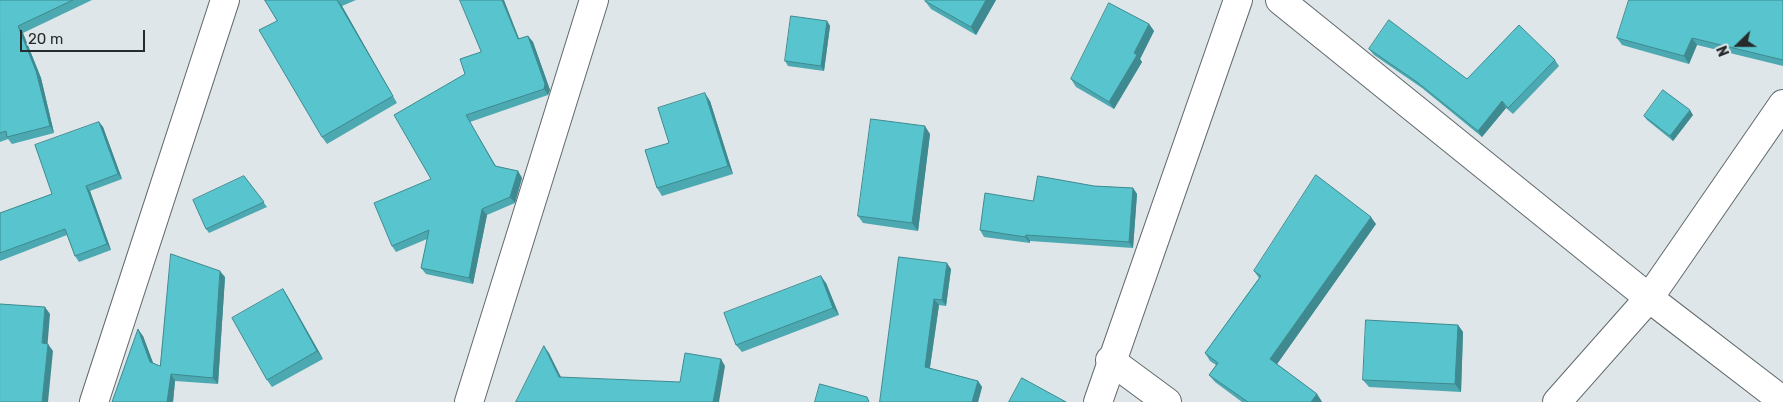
<!DOCTYPE html>
<style>
body{margin:0}
#map{position:relative;width:1783px;height:402px;overflow:hidden;background:#dee6ea;font-family:Rubik,sans-serif}
canvas{display:block}
.north{position:absolute;left:1713px;top:20px;width:50px;height:50px;-webkit-text-stroke:4px #dee6ea;paint-order:stroke;rotate:248deg;font-size:14px;font-weight:700;line-height:20px;text-align:center;color:#282b2c}
.north::after{content:'';display:block;margin:auto;width:18px;height:22px;background:#282b2c;clip-path:polygon(50% 0,100% 100%,50% 72%,0 100%)}
.scale{position:absolute;left:20px;top:30px;width:125px;height:22px;box-sizing:border-box;border:2px solid #282b2c;border-top:0;padding-left:6px;font-size:15px;line-height:18px;white-space:nowrap;color:#282b2c;-webkit-text-stroke:4px #dee6ea;paint-order:stroke}
</style>
<div id="map">
<canvas width="1783" height="402"></canvas>
<div class="north">N</div>
<div class="scale">20 m</div>
</div>
<script>
const g = document.querySelector('canvas').getContext('2d');
g.lineJoin = 'round';
function stroke(path, color, width, dash) { g.strokeStyle = color; g.lineWidth = width; g.lineCap = dash ? 'butt' : 'round'; g.setLineDash(dash || []); g.stroke(path); }
function fill(path, color) { g.fillStyle = color; g.fill(path, 'evenodd'); }
const street = new Path2D(`
 M1280,0l369,298 134,103
 M1110,360l57,42
 M94,402l131,-402
 M469,402l125,-402
 M1557,402l92,-104 134,-194`);
const secondary = new Path2D(`
 M1098,402l140,-402`);
const wall = new Path2D(`
 M0,0h92l-69,33 18,45 13,55 -42,11 -4,-5 -8,3z
 M265,0h91l-14,6 55,97 -70,41 -5,-7 -45,-116z
 M926,0h70l-20,35 -45,-26 -6,-8z
 M1783,0v66l-86,-21 -8,19 -67,-19 -5,-7z
 M827,21l3,5 -6,45 -36,-5 -3,-5z
 M1149,24l5,7 -14,28 2,3 -28,47 -38,-22 -5,-8z
 M528,36l5,6 17,48 -2,5 -78,27 26,44 22,5 4,7 -7,25 -28,12 -14,69 -47,-10 -5,-6 6,-29 -31,13 -4,-6 39,-67 34,-105 55,-35z
 M1369,49l98,30 88,-19 4,6 -46,48 -7,-6 -24,29 -60,-49 -48,-33z
 M710,101l23,73 -71,22 -5,-8 12,-45z
 M1693,115l-20,26 -26,-21 -3,-4z
 M99,122l4,5 19,52 -32,12 21,59 -32,12 -4,-6 -8,-21 -67,26v-48l52,-19z
 M930,134l-12,97 -55,-8 -5,-7z
 M244,176l23,31 -58,26 -3,-4z
 M1094,186l39,2 4,6 -4,54 -103,-7v2l-46,-6 -4,-7 53,-29z
 M1376,224l-99,140 40,30 5,8h-80l-27,-20 -6,-7 7,-10 -6,-4 -5,-8 54,-75 -5,-7z
 M899,257l52,12 -5,37 -7,-1 -9,63 48,13 4,6 -4,15h-98z
 M225,277l-7,107 -43,-3 -2,21h-61l31,-66 10,27 7,3z
 M826,283l13,32 -97,37 -6,-7z
 M283,289l5,8 35,62 -51,28 -5,-7z
 M1458,325l5,7 -2,60 -92,-5 -6,-7z`);
const shadedWall = new Path2D(`
 M337,0l5,6 55,97 -4,-7z
 M502,0h2l18,46 -4,-7z
 M986,0h10l-20,35 -5,-8z
 M827,21l3,5 -6,45 -3,-5z
 M1149,24l5,7 -14,28 2,3 -28,47 -5,-7z
 M18,26l5,7 18,45 13,55 -4,-7z
 M528,36l5,6 17,48 -2,5 -4,-6z
 M1692,38l5,7 -8,19 -5,-8z
 M705,93l5,8 23,73 -5,-8z
 M1502,101l4,7 -24,29 -4,-6z
 M1690,110l3,5 -20,26 -3,-5z
 M99,122l4,5 19,52 -4,-5z
 M925,126l5,8 -12,97 -6,-8z
 M518,171l4,7 -7,25 -5,-6z
 M86,186l4,5 21,59 -4,-6z
 M1133,188l4,6 -4,54 -4,-6z
 M482,209l5,6 -14,69 -4,-6z
 M1371,217l5,7 -101,143 -5,-8z
 M1026,235l4,6v2l-5,-6z
 M947,263l4,6 -5,37 -4,-6z
 M220,271l5,6 -7,107 -5,-6z
 M821,276l5,7 13,32 -6,-7z
 M283,289l5,8 35,62 -6,-8z
 M934,299l5,6 -10,68 -4,-6z
 M45,307l5,7 -3,37 -5,-8z
 M1458,325l5,7 -2,60 -6,-8z
 M138,329l5,7 12,32 -5,-6z
 M48,344l5,7 -5,51h-6z
 M544,346l5,7 15,30 -5,-6z
 M721,359l4,7 -6,36h-6z
 M171,374l4,7 -2,21h-6z
 M978,381l4,6 -4,15h-6z
 M1317,394l5,8h-11z`);
const building = new Path2D(`
 M0,0h73l-55,26 18,45 14,55 -43,11 -1,-6 -6,2z
 M265,0h72l56,96 -71,41 -63,-107 18,-9z
 M460,0h42l16,39 10,-3 17,48 -1,5 -78,26 29,51 23,5 -8,26 -28,12 -13,69 -48,-10 8,-38 -37,16 -18,-43 57,-24 -37,-64 71,-41 -5,-15 21,-7z
 M926,0h60l-15,27 -46,-26z
 M1629,0h154v60l-91,-22 -8,18 -67,-18z
 M1109,3l40,21 -15,29 3,2 -28,47 -38,-23z
 M791,16l36,5 -6,45 -36,-5z
 M1389,20l78,59 52,-54 36,35 -47,48 -6,-7 -24,30 -61,-49 -48,-33z
 M1663,90l27,20 -20,26 -26,-20z
 M705,93l23,73 -71,22 -12,-38 24,-7 -11,-35z
 M871,119l54,7 -13,97 -54,-7z
 M99,122l19,52 -32,12 21,58 -32,12 -10,-27 -65,24v-40l52,-19 -17,-49z
 M1316,175l55,42 -101,142 47,35 -6,8h-63l-39,-27 9,-12 -13,-10 56,-77 -7,-5z
 M244,176l20,26 -58,27 -13,-29z
 M1038,176l56,10 39,2 -4,54 -103,-7 -1,2 -45,-7 5,-37 48,8z
 M171,254l49,17 -7,107 -42,-4 -4,28h-55l26,-73 12,33 10,4z
 M899,257l48,6 -5,37 -8,-1 -9,68 53,14 -6,21h-92z
 M821,276l12,32 -97,37 -12,-32z
 M283,289l34,62 -50,29 -35,-62z
 M0,304l45,3 -3,36 6,1 -6,58h-42z
 M1366,320l92,5 -3,59 -92,-4z
 M544,346l15,31 121,5 5,-29 36,6 -8,43h-197z
 M1022,378l44,24h-57z
 M820,384l47,13 2,5h-54z`);
stroke(street, '#62696c', 30);
stroke(secondary, '#62696c', 30);
stroke(street, '#fff', 28);
stroke(secondary, '#fff', 28);
fill(wall, '#4ca9b1');
fill(shadedWall, '#3e8a90');
fill(building, '#58c5ce');
stroke(building, '#3e8a90', 1);
</script>
